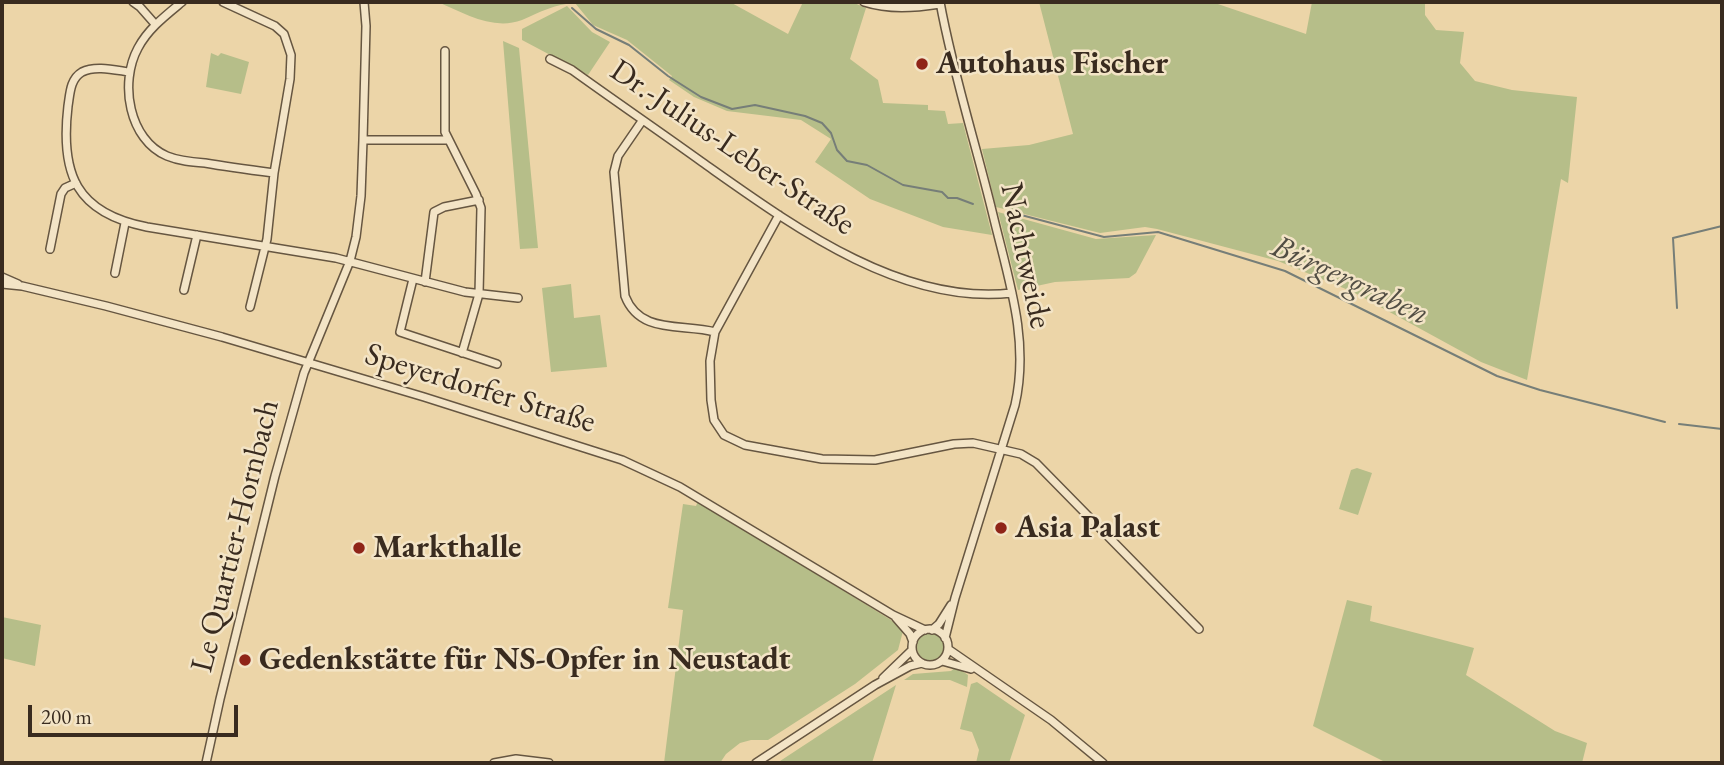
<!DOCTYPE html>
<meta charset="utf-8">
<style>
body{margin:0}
#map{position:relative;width:1724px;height:765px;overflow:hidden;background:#ecd5a8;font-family:"EB Garamond",serif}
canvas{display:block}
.frame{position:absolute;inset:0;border:4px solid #392b1f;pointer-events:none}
.scale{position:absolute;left:28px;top:705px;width:210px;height:32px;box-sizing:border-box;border:4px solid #392b1f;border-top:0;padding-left:9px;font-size:21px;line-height:24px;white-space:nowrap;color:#392b1f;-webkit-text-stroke:5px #f3e4c6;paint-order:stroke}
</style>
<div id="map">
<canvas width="1724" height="765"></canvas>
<div class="frame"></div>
<div class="scale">200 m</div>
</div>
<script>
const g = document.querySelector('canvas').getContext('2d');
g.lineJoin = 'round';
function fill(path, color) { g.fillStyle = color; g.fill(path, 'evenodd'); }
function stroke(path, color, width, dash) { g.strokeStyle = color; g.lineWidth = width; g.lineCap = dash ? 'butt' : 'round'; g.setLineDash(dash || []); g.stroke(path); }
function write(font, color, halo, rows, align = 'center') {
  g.font = font + ' "EB Garamond",serif'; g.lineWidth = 5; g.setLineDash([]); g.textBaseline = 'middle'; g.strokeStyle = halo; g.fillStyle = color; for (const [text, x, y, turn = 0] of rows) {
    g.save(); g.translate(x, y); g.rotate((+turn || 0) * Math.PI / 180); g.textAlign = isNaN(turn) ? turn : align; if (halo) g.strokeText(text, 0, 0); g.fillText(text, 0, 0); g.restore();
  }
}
const green = new Path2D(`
 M438,2h292l58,32 15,-32h49l14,6 -16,51 28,21 5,23 45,2v5l17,1 3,13 15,-1 29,112 -49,-8 -73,-28 -55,-37 16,-23 -30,-19 -74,-9 -33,-14 -25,-17 3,-4 -45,-36 -34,-15 -18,-22c-21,1 -34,9 -53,17 -29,11 -58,-7 -84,-18z
 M1039,2h173l94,32 6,-32h113v13l11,15 28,2 -4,31 15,18 37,9 65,7 -9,86 -7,-4 -34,201 -46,-18 -128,-70 -75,-31 -121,-32 -12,-2 -45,6 -104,-26 -14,-58 47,-4 44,-11z
 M567,6l25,26 18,10 -22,33 -66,-35v-11z
 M503,41l16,7 19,200 -18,1z
 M211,53l7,3 3,-3 28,9 -8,32 -35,-7z
 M998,212l98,27 60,-4 -20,38 -7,5 -74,4 -37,8z
 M571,284l3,34 26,-3 7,52 -56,5 -9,-84z
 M1357,468l15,5 -14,42 -19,-6 12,-39z
 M698,501l193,119 12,11 -5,19 -43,34 -87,56h-17l-11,3 -14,11 -6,9h-56l19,-153 -15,-2 15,-104 13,2z
 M1347,600l25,6 -2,15 104,27 -8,27 89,56 32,12 -5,20h-195l-74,-37z
 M2,617l39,8 -6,41 -33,-8z
 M917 647a14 14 0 1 1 28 0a14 14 0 1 1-28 0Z
 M956,667l12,8 -1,12 -17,-7h-46l9,-6 38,-3z
 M977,682l48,33 -16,48h-33l3,-13 -7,-18 -12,-3 11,-45z
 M896,685l-24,78h-95z`);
const stream = new Path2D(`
 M572,8l24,21 33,16 39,31 33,21 31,12 23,-4 50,11 17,7 9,10 6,17 10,11 20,4 36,20 39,7 6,6h9l16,6
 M1010,212l94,25 54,-5 127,39 212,105 43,14 125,32
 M1677,308l-4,-70 49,-12
 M1679,424l43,5`);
const minor = new Path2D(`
 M133,2l7,5 15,17
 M182,2c-17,14 -34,27 -44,46 -19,35 -9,92 29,108 12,5 25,6 38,7 23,4 46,7 69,10
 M223,2l52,24 9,8 7,21 -1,24 -16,94 -7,66 -17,68
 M864,2c25,8 50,6 76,2
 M940,2c13,72 36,142 53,213 15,63 37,125 22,190l-60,193 -10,40
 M445,51v81l31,62 5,14 -2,86 -17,59
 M550,59l22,11c43,31 87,61 130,92 88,62 198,144 310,131
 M129,72c-14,-2 -34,-7 -47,0 -12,7 -12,22 -14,34 -8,68 8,107 79,121l189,31 129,34 53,6
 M642,121l-24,35 -4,16 11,124c15,39 57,27 90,36
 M363,140h85
 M779,215l-64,117 -5,29 1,39 3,20 10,15 21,10 77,14 53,1 79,-16 19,-1 48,11 15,9 163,166
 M50,249l11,-55 4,-6 11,-5
 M115,273l10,-50
 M2,277l16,7
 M413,279l-13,53 97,32
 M425,282l9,-70 10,-5 35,-7
 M2,284l20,2 84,20 116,31 202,60 198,63 58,27 213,128 32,15
 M184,290l13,-55
 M896,618l14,16 3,8
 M912 647a18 18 0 1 1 36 0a18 18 0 1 1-36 0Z
 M932,630l7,-6 12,-19
 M948,649l103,71 52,43
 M942,661l29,8
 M883,678l29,-28
 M206,763l14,-64 55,-223 29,-103 46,-112 6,-24 5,-41 2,-56 3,-114 -2,-24
 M494,763l22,-4 33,4
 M756,763l119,-78 35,-19 12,-3`);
const markers = [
 [922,64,7,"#8f2418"],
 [1001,528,7,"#8f2418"],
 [359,548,7,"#8f2418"],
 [245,660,7,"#8f2418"]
];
const poiNames = [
 ["Autohaus Fischer",936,64],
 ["Asia Palast",1015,528],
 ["Markthalle",373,548],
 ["Gedenkstätte für NS-Opfer in Neustadt",259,660]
];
const streetNames = [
 ["Dr.-Julius-Leber-Straße",732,148,34],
 ["Nachtweide",1025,256,78],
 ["Speyerdorfer Straße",480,389,17],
 ["Le Quartier-Hornbach",236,536,-76]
];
const waterNames = [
 ["Bürgergraben",1350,281,25]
];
fill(green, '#b6be89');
stroke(stream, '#767e78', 2);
stroke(minor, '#665641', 10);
stroke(minor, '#f3e4c6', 7);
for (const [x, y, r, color] of markers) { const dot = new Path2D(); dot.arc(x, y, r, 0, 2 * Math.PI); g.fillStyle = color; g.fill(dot); stroke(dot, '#f3e4c6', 2.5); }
write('bold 32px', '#392b1f', '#f3e4c6', poiNames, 'left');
write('32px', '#392b1f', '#f3e4c6', streetNames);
write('italic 33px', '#524e44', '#f3e4c6', waterNames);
</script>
